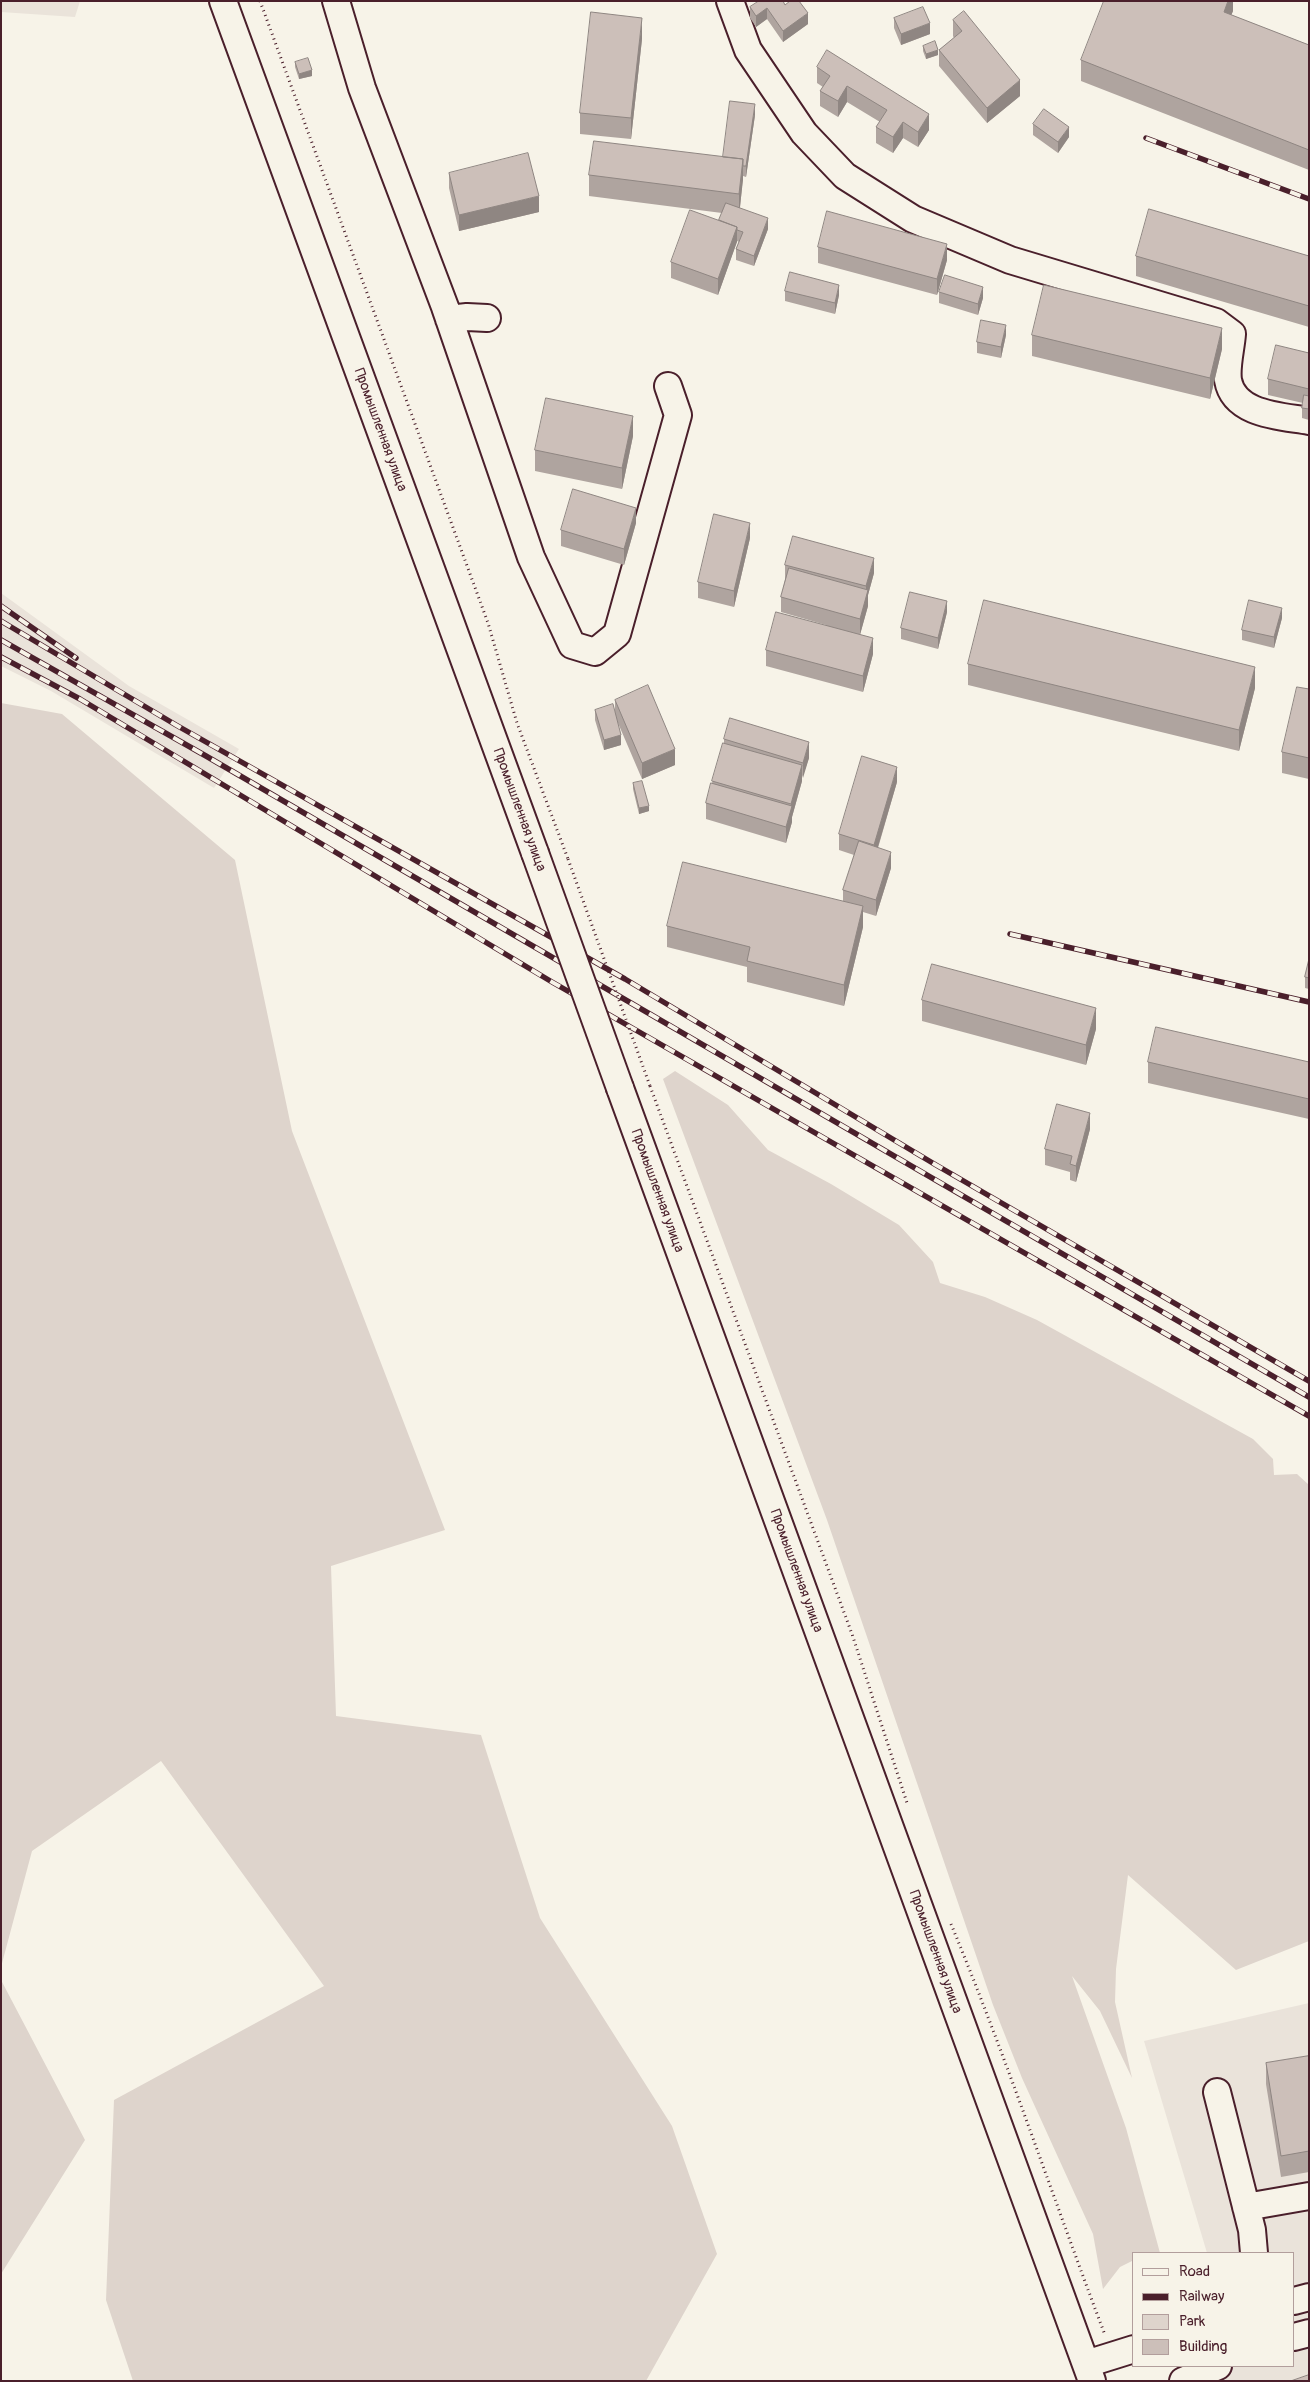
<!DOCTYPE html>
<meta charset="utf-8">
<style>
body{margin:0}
#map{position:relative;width:1310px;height:2382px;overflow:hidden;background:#f7f3e8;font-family:Pangolin,sans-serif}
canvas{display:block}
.frame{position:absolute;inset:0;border:2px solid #4a1f2b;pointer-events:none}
.legend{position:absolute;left:1132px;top:2252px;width:162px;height:115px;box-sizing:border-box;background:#f7f3e8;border:1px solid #b29e9c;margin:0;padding:6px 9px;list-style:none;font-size:15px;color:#4a1f2b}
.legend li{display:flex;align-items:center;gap:10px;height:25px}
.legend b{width:25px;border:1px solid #b29e9c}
</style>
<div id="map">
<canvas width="1310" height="2382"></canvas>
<div class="frame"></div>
<ul class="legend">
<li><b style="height:6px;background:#f7f3e8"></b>Road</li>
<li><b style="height:6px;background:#4a1f2b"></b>Railway</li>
<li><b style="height:14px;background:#ded4cc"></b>Park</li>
<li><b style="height:14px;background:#ccbfb9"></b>Building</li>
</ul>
</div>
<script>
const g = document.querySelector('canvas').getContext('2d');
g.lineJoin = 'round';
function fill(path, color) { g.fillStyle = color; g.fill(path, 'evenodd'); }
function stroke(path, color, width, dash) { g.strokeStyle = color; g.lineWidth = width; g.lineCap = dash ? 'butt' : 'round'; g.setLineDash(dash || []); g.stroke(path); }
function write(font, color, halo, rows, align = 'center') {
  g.font = font + ' Pangolin,sans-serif'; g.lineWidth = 4; g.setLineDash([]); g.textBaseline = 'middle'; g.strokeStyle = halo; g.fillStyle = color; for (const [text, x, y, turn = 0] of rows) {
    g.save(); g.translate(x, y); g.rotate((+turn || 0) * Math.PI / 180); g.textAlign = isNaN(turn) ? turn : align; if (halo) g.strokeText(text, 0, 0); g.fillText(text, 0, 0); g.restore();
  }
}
const built = new Path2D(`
 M1,1h79l-5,16 -74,-5z
 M1,593l128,93 110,63 -25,39 -163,-97 -50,-25z
 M1309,2003v378h-90l-9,-15h84v-113h-87l-63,-212z`);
const green = new Path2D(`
 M1,703l61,11 173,146 57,271 153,399 -114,36 5,150 145,19 59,183 132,208 45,128 -71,127h-513l-27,-81 8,-200 210,-114 -163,-225 -129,90 -31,116z
 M675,1071l53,34 40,45 63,34 68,41 34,37 7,21 45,14 52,23 216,119 20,20 1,16 23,-1 12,11v456l-73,29 -108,-95 -12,94 -1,33 17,76 -32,-67 -28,-35 54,152 34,125h-26v7l-14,7 -17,22 -10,-55 -71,-156 -29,-73 -166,-485 -164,-441z
 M1,1980l84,160 -84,134z`);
const path = new Path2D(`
 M260,1l228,622 29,100 51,136
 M650,1086l202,548 56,172
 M951,1924c56,135 102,274 154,411`);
const minor = new Path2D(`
 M223,1l312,852
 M336,1l26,87 83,219 86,250 41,88 23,7 22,-18 61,-219 -10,-29
 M730,1l18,49 56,83 41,43 68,43 97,41 206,62 16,12c-1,14 -6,32 -4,46 6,35 53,36 81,41
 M449,319l18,-2 20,1
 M620,1088l472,1293
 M1217,2092l35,138 2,23
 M1246,2207l63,-11
 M1294,2301l15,-4
 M1294,2337l15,-4
 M1086,2364l48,-15
 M1183,2381l35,-15`);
const rail = new Path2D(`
 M1146,138l163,61
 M1,606l75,52
 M1,621l175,104 449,254 311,186 373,216
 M1,640l205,116 1103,641
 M1,657l79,42 472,283 757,434
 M1010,934l299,68`);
const pathBridge = new Path2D(`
 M568,859l82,227`);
const minorBridge = new Path2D(`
 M535,853l85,235`);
const wall = new Path2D(`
 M1233,1v10l-2,4 78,30v125l-228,-89v-21z
 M785,5l23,19 -25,18 -16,-23 -11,8 -6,-9v-11z
 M894,18l36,16 -29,11 -7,-17z
 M953,20l67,76 -33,27 -48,-57v-16l15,-12 -1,-2z
 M642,39l-11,100 -51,-5v-21z
 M923,46l15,9 -12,4 -3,-8z
 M295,62l17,14 -13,3 -4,-12z
 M817,67l112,63 -11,17 -15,-9 -10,15 -17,-10v-16l4,-5 -33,-20 -9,15 -18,-11v-15l3,-4 -6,-4z
 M755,115l-9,62 -3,-1 -3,32 28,21 -14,37 -18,-6v-11l3,-7 -2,-1 -19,54 -47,-17v-16l48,-42 3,-7 -133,-17v-21l134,-18z
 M1033,124l36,13 -11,16 -25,-18z
 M449,173l90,39 -80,19 -10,-43z
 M818,247l129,13 -10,35 -119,-32z
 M1136,256h173v71l-173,-51z
 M785,291l54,4 -4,19 -50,-13z
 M939,292l44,6 -5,17 -39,-12z
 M1006,335l-5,23 -24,-5v-11z
 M1032,335l190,14 -12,50 -178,-43z
 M1309,353v67l-7,-2v-10l1,-5 -35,-8v-16z
 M633,436l-11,53 -87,-18v-21z
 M636,523l-12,42 -63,-19v-16z
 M750,538l-16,69 -36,-9v-16z
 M785,565l89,8 -6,22v11l-8,28 13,20 -10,38 -97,-26v-16l60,-25 -45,-13v-15l4,-17z
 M947,612l-9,37 -37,-10v-11z
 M1282,618l-8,30 -32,-8v-10z
 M968,664l287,24 -16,63 -271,-66z
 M1309,689v90l-27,-6v-21z
 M615,700l60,65 -33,14 -24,-56 3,22 -17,5 -9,-30v-10l20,2z
 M724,739l85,19 -7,20v3l-10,36v5l-6,21 -80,-24v-16l18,-60z
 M897,782l-19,66 13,20 -15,48 -13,-4v15l-19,79 -97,-24v-15l-80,-20v-21l176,-25v-11l11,-35 -15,-5v-16z
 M633,783l16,28 -10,3 -6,-25z
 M1309,959v30l-4,-1v-11z
 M922,1000l174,29 -10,36 -164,-44z
 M1148,1062h161v57l-161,-36z
 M1090,1129l-14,53 -6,-2v-8l-25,-7v-16z
 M1309,2056v116l-28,5 -15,-93v-21z`);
const shadedWall = new Path2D(`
 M1228,1h5v10l-9,22v-21z
 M767,8v11l-11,8v-11z
 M808,13v11l-25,18v-11z
 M642,18v21l-11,100v-21z
 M930,23v11l-29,11v-11z
 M938,50v5l-12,4v-5z
 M312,70v6l-13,3v-5z
 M1020,80v16l-33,27v-15z
 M847,86v16l-9,15v-16z
 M755,104v11l-9,62v-11z
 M929,114v16l-11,17v-15z
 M903,122v16l-10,15v-16z
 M1069,127v10l-11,16v-11z
 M743,159v21l-4,35v-21z
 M539,196v16l-80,19v-16z
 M768,218v11l-14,37v-10z
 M737,227v15l-19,53v-16z
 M947,244v16l-10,35v-16z
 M839,285v10l-4,19v-11z
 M983,287v11l-5,17v-11z
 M1006,325v10l-5,23v-11z
 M1222,328v21l-12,50v-21z
 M633,416v20l-11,53v-21z
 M636,508v15l-12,42v-16z
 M750,523v15l-16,69v-16z
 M874,558v15l-6,22v11l-8,29v-16l6,-22v-11z
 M947,601v11l-9,37v-11z
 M1282,608v10l-8,30v-11z
 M873,638v16l-10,38v-16z
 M1255,667v21l-16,63v-21z
 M621,735v10l-17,5v-10z
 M809,742v16l-6,20v-15z
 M675,749v16l-33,14v-16z
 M802,765v16l-10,36v5l-6,21v-16l5,-18v-5z
 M897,767v15l-23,78v-15z
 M649,806v5l-10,3v-6z
 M891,852v16l-15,48v-16z
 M863,906v21l-19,79v-21z
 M1096,1008v21l-10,36v-20z
 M1090,1113v16l-14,53v-16z`);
const building = new Path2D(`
 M759,1h24l2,4 5,-4h9l9,12 -25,18 -16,-23 -11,8 -6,-9z
 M1104,1h124l-4,11 85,33v105l-228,-90z
 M923,7l7,16 -29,11 -7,-16z
 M964,11l56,69 -33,28 -48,-58 23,-19 -9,-11z
 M591,12l51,6 -11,100 -51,-5z
 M935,41l3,9 -12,4 -3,-8z
 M827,50l102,64 -11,18 -15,-10 -10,15 -17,-10 11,-17 -40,-24 -9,15 -18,-10 10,-15 -13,-9z
 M308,58l4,12 -13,4 -4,-12z
 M730,101l25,3 -9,62h-3v-7l-20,-2z
 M1044,109l25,18 -11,15 -25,-18z
 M594,141l149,18 -4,35 -150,-19z
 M528,153l11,43 -80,19 -10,-42z
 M726,203l42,15 -14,38 -18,-7 7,-17 -6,-2v-3l-18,-7z
 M1149,209l160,47v50l-173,-50z
 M690,210l47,17 -19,52 -47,-17z
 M827,211l120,33 -10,35 -119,-32z
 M790,272l49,13 -4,18 -50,-12z
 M945,275l38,12 -5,17 -39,-12z
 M1044,285l178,43 -12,50 -178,-43z
 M981,320l25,5 -5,22 -24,-5z
 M1276,345l33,8v36l-41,-10z
 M1304,395l5,1v13l-7,-1z
 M546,398l87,18 -11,52 -87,-18z
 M573,489l63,19 -12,41 -63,-19z
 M714,514l36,9 -16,68 -36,-9z
 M793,536l81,22 -8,28 -81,-21z
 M789,568l79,22 -8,29 -79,-22z
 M910,592l37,9 -9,37 -37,-10z
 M984,600l271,67 -16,63 -271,-66z
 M1249,600l33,8 -8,29 -32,-7z
 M776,612l97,26 -10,38 -97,-26z
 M648,685l27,64 -33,14 -27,-63z
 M1297,687l12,2v69l-27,-6z
 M613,704l8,31 -17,5 -9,-30z
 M730,718l79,24 -6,21 -79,-24z
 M723,743l79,22 -11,39 -79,-23z
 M862,756l35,11 -23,78 -35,-11z
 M642,781l7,25 -10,2 -6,-25z
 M711,783l81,23 -6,21 -80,-24z
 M859,841l32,11 -15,48 -33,-10z
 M683,862l180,44 -19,79 -97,-24 3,-14 -83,-21z
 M1309,959v19l-4,-1z
 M932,964l164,44 -10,37 -164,-45z
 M1156,1027l153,35v37l-161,-37z
 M1057,1104l33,9 -14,53 -6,-2 2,-8 -27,-7z
 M1309,2056v95l-28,5 -15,-93z
 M1309,2375v6h-18z`);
const streetNames = [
 ["Промышленная улица",380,430,70],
 ["Промышленная улица",519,810,70],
 ["Промышленная улица",657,1191,70],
 ["Промышленная улица",796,1571,70],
 ["Промышленная улица",935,1952,70]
];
fill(built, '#eae3da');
fill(green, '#ded4cc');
stroke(minor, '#4a1f2b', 30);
stroke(path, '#4a1f2b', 3, [1, 4]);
stroke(minor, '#f7f3e8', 26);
stroke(rail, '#4a1f2b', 5.5);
stroke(rail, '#f7f3e8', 4, [11]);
stroke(minorBridge, '#4a1f2b', 30, []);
stroke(pathBridge, '#4a1f2b', 3, [1, 4]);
stroke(minorBridge, '#f7f3e8', 26);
fill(wall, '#afa49f');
fill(shadedWall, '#8f8682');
fill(building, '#ccbfb9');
stroke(building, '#8f8682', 1);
write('14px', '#4a1f2b', '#f7f3e8', streetNames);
</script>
